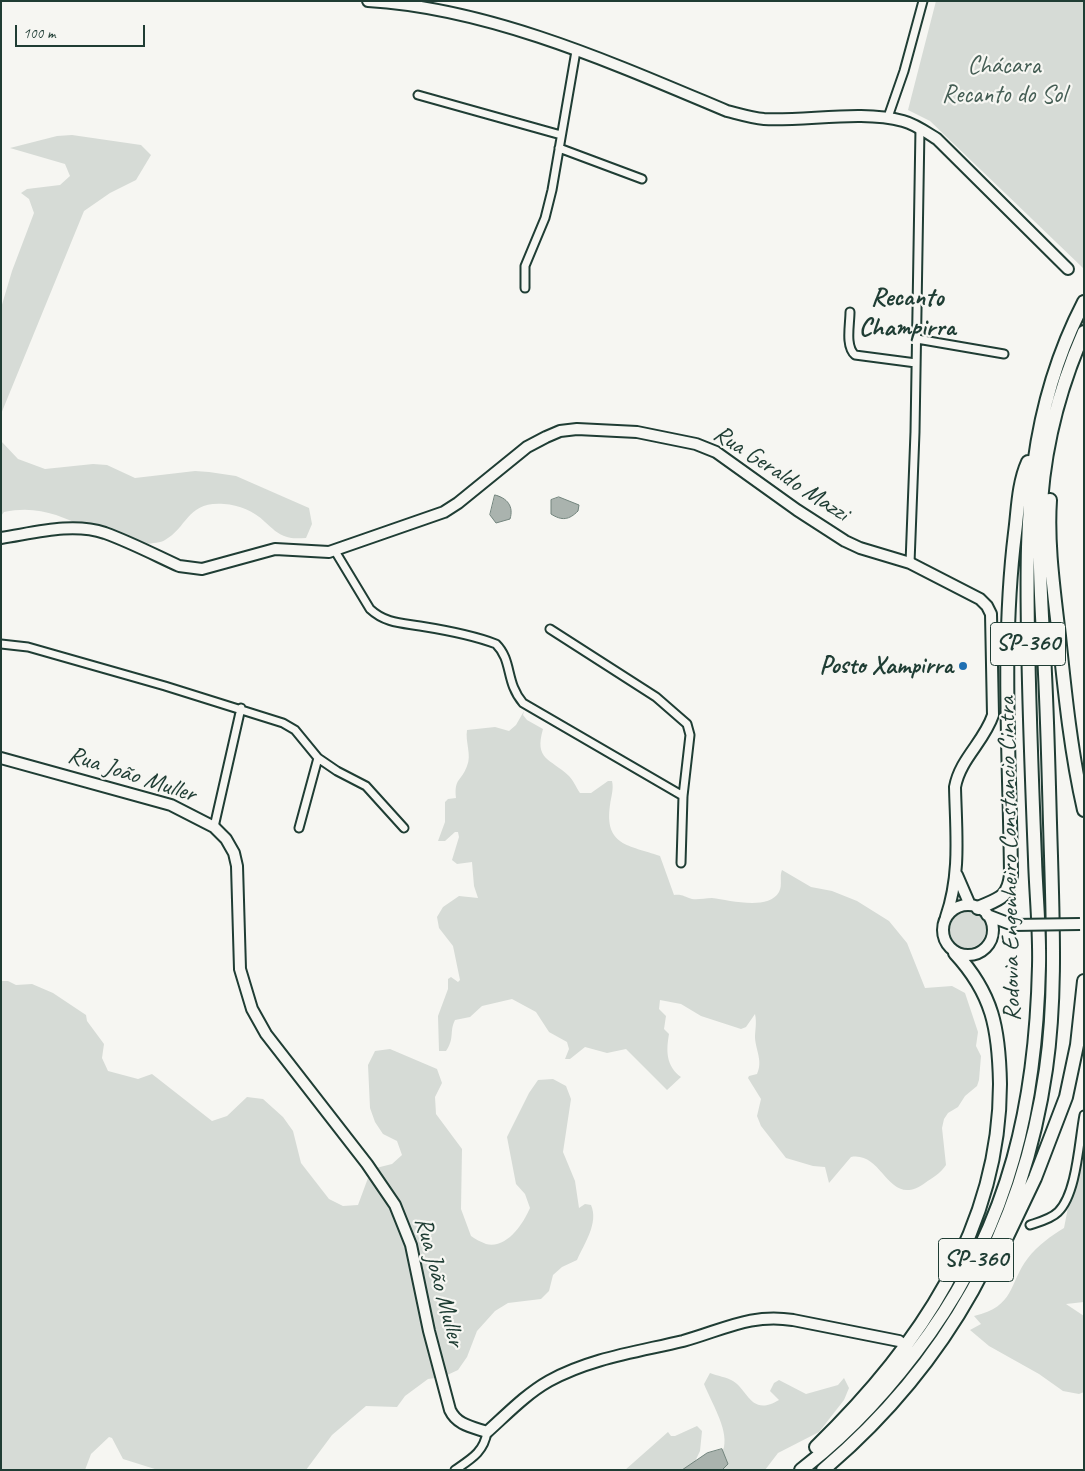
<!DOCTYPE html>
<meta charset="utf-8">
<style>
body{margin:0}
#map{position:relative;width:1085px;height:1471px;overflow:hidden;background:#f6f6f2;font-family:Caveat,sans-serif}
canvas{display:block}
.frame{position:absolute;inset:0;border:2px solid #1f3d34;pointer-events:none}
.scale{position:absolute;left:15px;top:25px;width:130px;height:22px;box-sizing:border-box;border:2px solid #1f3d34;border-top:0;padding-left:6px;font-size:15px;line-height:18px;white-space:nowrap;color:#1f3d34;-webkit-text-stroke:4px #f6f6f2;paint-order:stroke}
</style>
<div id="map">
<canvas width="1085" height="1471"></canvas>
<div class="frame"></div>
<div class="scale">100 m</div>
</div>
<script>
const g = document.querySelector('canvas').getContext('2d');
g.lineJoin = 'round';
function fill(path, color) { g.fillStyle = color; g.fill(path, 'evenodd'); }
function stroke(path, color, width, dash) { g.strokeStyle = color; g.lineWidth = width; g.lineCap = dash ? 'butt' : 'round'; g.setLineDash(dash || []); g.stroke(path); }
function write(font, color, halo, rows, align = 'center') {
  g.font = font + ' Caveat,sans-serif'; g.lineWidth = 4.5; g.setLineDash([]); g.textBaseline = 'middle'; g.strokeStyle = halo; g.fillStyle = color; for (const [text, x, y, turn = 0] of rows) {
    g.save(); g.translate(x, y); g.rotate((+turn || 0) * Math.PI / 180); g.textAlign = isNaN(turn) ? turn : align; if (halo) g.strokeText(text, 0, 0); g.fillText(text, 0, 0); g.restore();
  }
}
const green = new Path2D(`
 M936,1h148l-1,267 -153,-147 -22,-11z
 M72,135l69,10 10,10 -15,25 -26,13 -26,18 -83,203v-106l11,-37 22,-58 -5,-14 -8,-6 6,-4 33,-4 10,-9 -5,-12 -55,-16 47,-12z
 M1,441l17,18 27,10 48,-5 14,1 28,13 60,-7 14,1 27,4 73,32 3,16 -6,14c-6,0 -14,1 -19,-1 -10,-3 -15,-9 -22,-15 -11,-11 -26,-17 -41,-18 -37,-3 -36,23 -59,36 -4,3 -13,3 -19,4 -53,2 -82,-45 -142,-32l-3,4z
 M524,711l-1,4 4,5 16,9c-9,31 7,29 26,47 4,4 7,11 11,17h11l17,-12h4c2,8 -1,16 -2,24 -6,41 19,40 50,51l14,39c9,-1 10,2 18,4 6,1 13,-1 20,-1 17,2 56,13 67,-6 4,-7 0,-16 3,-22l29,17 21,4 25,10 32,20 18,22 18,45 27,-2 13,7 13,39 -2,14 5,10 -2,24 -2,6 -12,10 -7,11 -10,6 -4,6 -2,9 4,37c-5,8 -14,13 -21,18 -37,27 -41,-32 -74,-26l-22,26 -4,-16 -12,-1 -27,-8 -25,-32 -4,-10 4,-17 -13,-21 1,-2 8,-2c6,-13 -1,-23 -2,-36 0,-8 2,-15 0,-24l-9,13 -5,2 -40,-13 -20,-12 -21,-4 -1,9 7,7 -2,13 5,5c-3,17 -3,32 12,43l-14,13 -41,-41 -19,4 -22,-6 -15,12h-5l4,-10 -2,-7 -18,-10 -13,-20 -24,-13 -30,7 -12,11 -15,3c-6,12 0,18 -9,31h-7l-1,-35 10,-27v-10l3,-2 7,5 2,-2 -7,-34 -14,-18 -2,-11 6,-10 16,-11 19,2 -4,-12 -2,-24 -15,2 -5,-4 7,-23 -1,-5h-3l-10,9h-7l7,-19v-20l3,-3 8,-1c-2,-20 5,-16 11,-32 5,-11 -2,-24 0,-36l28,-3 14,4 7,-6z
 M948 929a19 19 0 1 1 38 0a19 19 0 1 1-38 0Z
 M1,981h7l8,4 16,-1 21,9 33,22 1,6 17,23 -2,14 6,13 30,8 14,-5 60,47 15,-5 20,-19 16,2 20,18 10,14 8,32 28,36 14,7 15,-1 10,-27 8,-10 16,-4 10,-9 -5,-14 -14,-7 -8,-12 -5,-14 -2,-43 7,-14 15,-2 47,20 5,14 -7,14 1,17 26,35 -1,60 10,27c4,3 10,6 15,8 21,5 37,-20 44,-36l-5,-14 -9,-10 -9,-47 22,-44 9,-13 15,-1 13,7 5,13 -8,53 12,29 4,27 6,-4 6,1c8,18 -7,39 -14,55l-15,7 -9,8 -4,16 -8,8 -33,4 -13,8 -18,20 -10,26 -9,13 -15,7 -15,2 -23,17 -8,11 -31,-1 -34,29 -26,35h-148l-35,-11 -11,-21 -3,-1 -18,17 -6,16h-84z
 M1084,1159v143l-18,2 18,12v76l-5,2 -16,-3 -24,-17 -50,-28 -19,-16 11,-6 -7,-8c42,-10 34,-32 54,-58 10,-13 23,-22 36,-30l9,-46z
 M710,1373c7,3 17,4 23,8 15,9 18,36 46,19l-9,-9 4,-8 5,-3 27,14 32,-9 6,-7 5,10 -5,12 -25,32 -41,21 -13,17h-56c5,-7 13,-14 15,-23 4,-19 -13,-45 -20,-63z
 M697,1426l5,5 -2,20 -9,19h-66l43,-38 3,4h4z`);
const water = new Path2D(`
 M495,495c12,3 19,11 15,24l-14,4 -6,-8z
 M559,497l20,8 -1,6c-9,9 -16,10 -27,3v-14z
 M722,1449l6,15 -6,6h-40l25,-17z`);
const street = new Path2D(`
 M418,95l143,40
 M888,117l16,-46 19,-70
 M559,148l83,31
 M525,288v-22l20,-48 7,-28 24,-139
 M850,312c0,13 -5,34 5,43l61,8
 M917,339l87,15
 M335,551l35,58c15,14 31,14 50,17 25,4 53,9 76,18 17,17 9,38 27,59l160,93
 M910,563l5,-131 5,-304
 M550,629l106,68 31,27 3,11 -7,61 -2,67
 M1,644l27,3 137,39 118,37 12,7 23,28 19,13 29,15 38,42
 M214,827l27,-119
 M299,828l19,-70
 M1030,1225c9,-3 21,-6 28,-13 19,-18 21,-72 26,-97
 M455,1470c16,-11 29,-18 32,-38`);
const secondary = new Path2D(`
 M368,1c122,7 247,63 359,110 12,3 25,7 37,8 44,2 98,-9 139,2 12,3 23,11 34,18l131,130
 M1,538c33,-5 71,-16 104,-5 25,9 50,22 74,33l23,3 73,-20 54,3 115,-40 14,-9 69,-56 19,-10 14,-6 17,-2 60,3 59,12 20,8 81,58 48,31 15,7 50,15 70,36 7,7 4,8 2,101c-9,27 -33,44 -38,72 1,45 6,87 -9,130
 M1,758l170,47 43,22 12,12 8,14 3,13 3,103 12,40 14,25 101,130 28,41 16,40 18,86 21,79c7,15 22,17 37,22 20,-18 39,-38 62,-51 42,-23 88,-29 134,-40 40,-11 68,-28 110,-21l106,21 8,6
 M957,875l13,30
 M943 930a25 25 0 1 1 50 0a25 25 0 1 1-50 0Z
 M987,915l26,10`);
const highway = new Path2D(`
 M1050,500c-3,45 4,91 9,136 6,58 12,117 25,174
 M978,908c20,-9 30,-9 33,-33 -1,-114 -10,-228 4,-342 3,-22 3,-49 13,-71
 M1004,1243l31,-65 31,-81 11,-52 7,-64
 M816,1447c101,-98 184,-217 184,-363 -1,-55 -7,-90 -45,-131
 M801,1470c51,-39 92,-85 129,-137 80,-113 106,-230 109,-367 1,-36 -3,-72 -4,-107 -3,-75 -6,-151 -7,-226 -2,-119 0,-223 56,-331
 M823,1470c124,-105 200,-240 223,-401 10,-70 7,-142 5,-213 -2,-61 -3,-122 -6,-182 -2,-51 -7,-102 -5,-153 2,-64 18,-130 44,-189`);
const secondaryBridge = new Path2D(`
 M1013,925l67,-1`);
const markers = [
 [963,666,5,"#1f6fb2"]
];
const shields = [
 [1028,644,75],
 [976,1260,75]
];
const shieldNames = [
 ["SP-360",1028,644],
 ["SP-360",976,1260]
];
const parkNames = [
 ["Chácara",1004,66],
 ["Recanto do Sol",1004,95]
];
const streetNames = [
 ["Rua Geraldo Mazzi",781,474,33],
 ["Rua João Muller",132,775,18],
 ["Rodovia Engenheiro Constancio Cintra",1010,859,-91],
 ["Rua João Muller",439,1282,75]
];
const poiNames = [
 ["Posto Xampirra",953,666]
];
const neighbourhoodNames = [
 ["Recanto",907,298],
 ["Champirra",907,328]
];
fill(green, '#d6dbd6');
fill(water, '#aab3ae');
stroke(water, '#72847d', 1);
stroke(street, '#1f3d34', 11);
stroke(secondary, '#1f3d34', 14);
stroke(highway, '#1f3d34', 16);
stroke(street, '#f6f6f2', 7);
stroke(secondary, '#f6f6f2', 10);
stroke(highway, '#f6f6f2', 12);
stroke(secondaryBridge, '#1f3d34', 14, []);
stroke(secondaryBridge, '#f6f6f2', 10);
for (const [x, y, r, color] of markers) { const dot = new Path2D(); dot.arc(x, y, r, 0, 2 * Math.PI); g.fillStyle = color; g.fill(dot); stroke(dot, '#f6f6f2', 2); }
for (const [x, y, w] of shields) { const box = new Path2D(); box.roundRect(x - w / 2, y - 21.5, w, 43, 4); g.fillStyle = '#f6f6f2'; g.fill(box); stroke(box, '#1f3d34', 1); }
write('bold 24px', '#1f3d34', null, shieldNames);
write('25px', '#445d54', '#f6f6f2', parkNames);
write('25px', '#1f3d34', '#f6f6f2', streetNames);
write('bold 25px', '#1f3d34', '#f6f6f2', poiNames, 'right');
write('bold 26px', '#1f3d34', '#f6f6f2', neighbourhoodNames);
</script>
